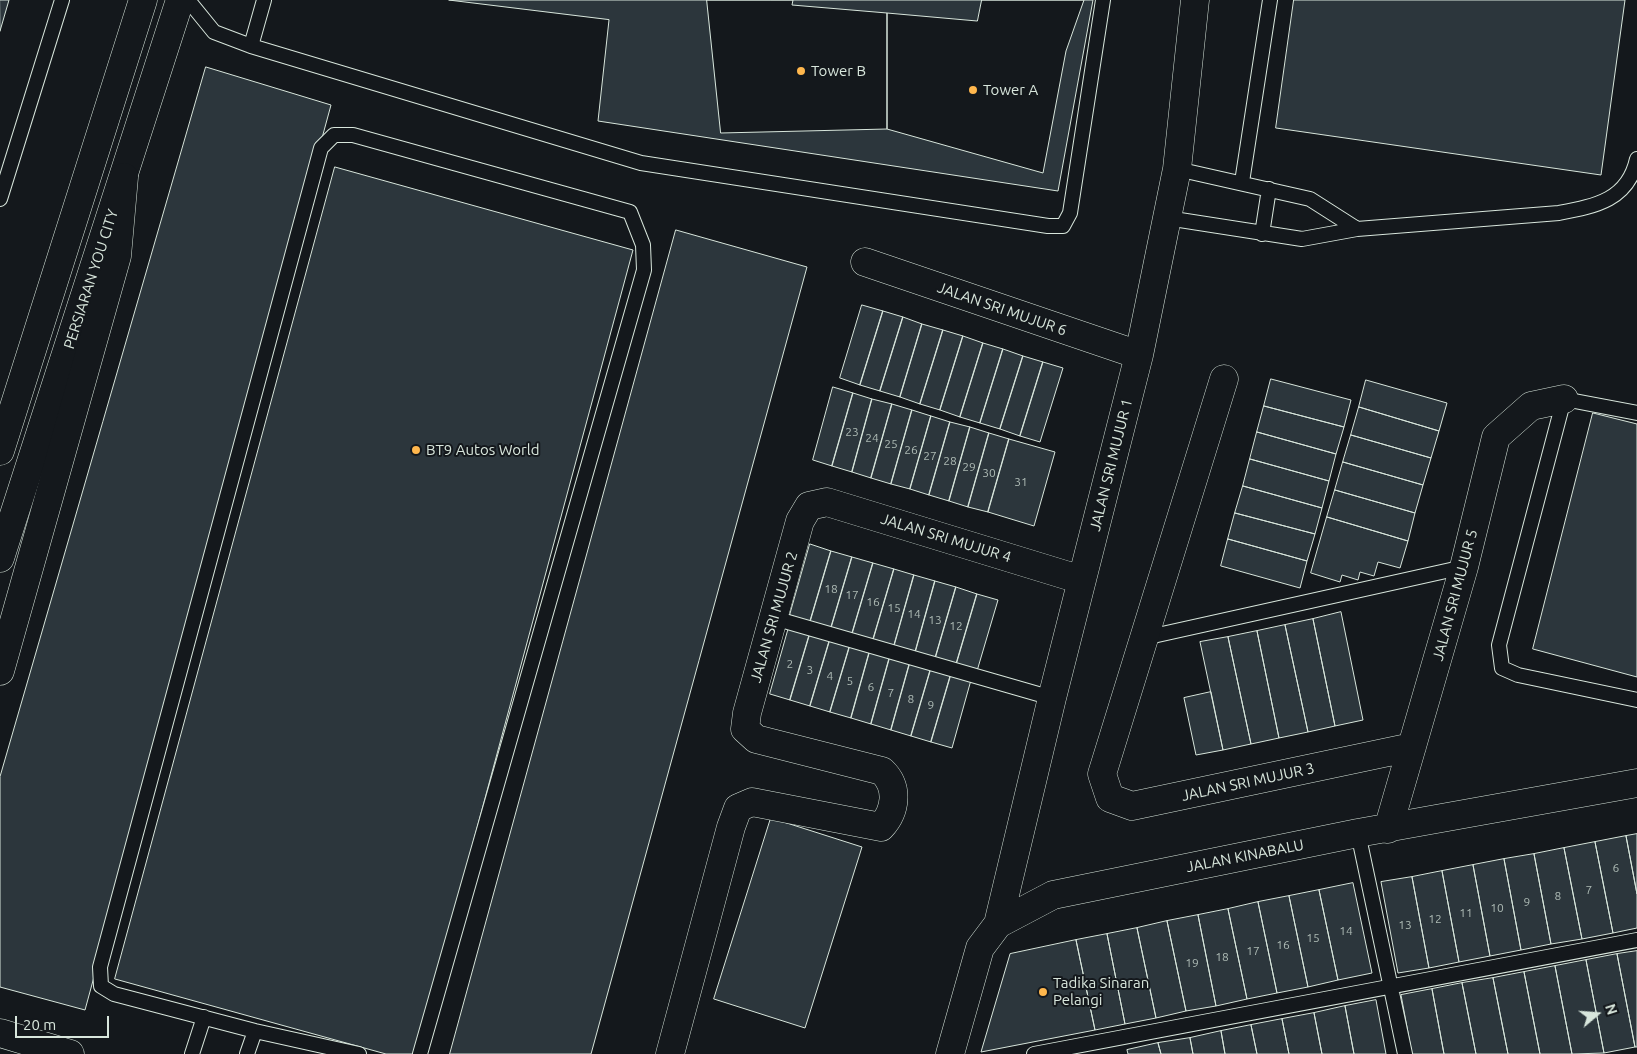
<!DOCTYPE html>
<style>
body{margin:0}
#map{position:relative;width:1637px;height:1054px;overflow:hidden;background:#14181c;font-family:Ubuntu,sans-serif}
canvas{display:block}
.north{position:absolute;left:1572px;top:989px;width:50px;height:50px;-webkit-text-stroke:4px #14181c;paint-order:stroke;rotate:72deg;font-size:14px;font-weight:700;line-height:20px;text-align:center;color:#d8e6dc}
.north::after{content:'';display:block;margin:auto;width:18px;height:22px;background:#d8e6dc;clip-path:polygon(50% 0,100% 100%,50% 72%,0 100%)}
.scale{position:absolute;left:15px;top:1016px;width:94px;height:22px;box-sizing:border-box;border:2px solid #d8e6dc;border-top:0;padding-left:6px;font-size:15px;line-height:18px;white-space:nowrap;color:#d8e6dc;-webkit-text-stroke:4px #14181c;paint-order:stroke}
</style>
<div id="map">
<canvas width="1637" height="1054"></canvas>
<div class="north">N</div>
<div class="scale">20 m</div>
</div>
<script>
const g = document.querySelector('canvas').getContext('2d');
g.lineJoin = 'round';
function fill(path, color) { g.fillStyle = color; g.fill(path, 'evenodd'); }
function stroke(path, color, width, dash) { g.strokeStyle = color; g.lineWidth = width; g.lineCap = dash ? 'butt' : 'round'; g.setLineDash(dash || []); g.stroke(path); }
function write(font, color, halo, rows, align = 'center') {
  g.font = font + ' Ubuntu,sans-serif'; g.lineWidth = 4; g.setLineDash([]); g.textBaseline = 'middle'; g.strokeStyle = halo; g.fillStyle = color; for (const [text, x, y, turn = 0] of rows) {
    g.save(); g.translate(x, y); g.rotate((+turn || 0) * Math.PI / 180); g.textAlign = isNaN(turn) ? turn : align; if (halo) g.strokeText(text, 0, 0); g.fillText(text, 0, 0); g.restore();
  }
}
const building = new Path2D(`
 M0,0h9l-9,31z
 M449,0h644l-35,191 -460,-70 11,-101z
 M707,0h86l-1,5 95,8v116l-166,4z
 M982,0h102l-18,51 -23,122 -156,-44v-116l90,8z
 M1294,0h331l-24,175 -325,-47z
 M206,67l125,38 -246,905 -85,-23v-210z
 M335,167l298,83 -217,804h-30l-271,-75z
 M676,230l131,37 -216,787h-141z
 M862,305l21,6 -23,74 -20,-7z
 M883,311l20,6 -23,74 -20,-6z
 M903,317l19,7 -22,73 -20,-6z
 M922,324l21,6 -23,74 -20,-7z
 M943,330l20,6 -23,74 -20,-6z
 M963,336l20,7 -23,74 -20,-7z
 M983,343l20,6 -23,74 -20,-6z
 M1003,349l20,7 -23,73 -20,-6z
 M1023,356l20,6 -23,74 -20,-7z
 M1043,362l20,6 -23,74 -20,-6z
 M1271,379l80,21 -7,27 -80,-21z
 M1366,380l81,23 -8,28 -80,-24z
 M833,387l20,6 -21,73 -19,-6z
 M853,393l19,6 -20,73 -20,-6z
 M872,399l20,5 -21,74 -19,-6z
 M892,404l20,6 -21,74 -20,-6z
 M1264,406l80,21 -8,27 -79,-22z
 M1359,407l80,24 -8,27 -80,-23z
 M912,410l19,6 -21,73 -19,-5z
 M1593,413l44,11v253l-104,-28z
 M931,416l19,6 -21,73 -19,-6z
 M950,422l20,5 -21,74 -20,-6z
 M970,427l19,6 -21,74 -19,-6z
 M1257,432l79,22 -7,27 -79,-22z
 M989,433l20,6 -21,73 -20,-5z
 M1351,435l80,23 -8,27 -80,-23z
 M1009,439l46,13 -21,74 -46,-14z
 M1250,459l79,22 -7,27 -79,-22z
 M1343,462l80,23 -8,28 -80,-23z
 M1243,486l79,22 -7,26 -80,-21z
 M1335,490l80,23 -7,28 -81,-24z
 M1235,513l80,21 -8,27 -79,-22z
 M1327,517l81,24 -8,27 -22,-6 -4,14 -14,-4 -2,8 -16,-5 -2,7 -29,-9z
 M1228,539l79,22 -7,27 -79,-22z
 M810,544l21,7 -21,71 -20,-7z
 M831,551l21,6 -21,71 -21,-6z
 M852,557l21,6 -21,71 -21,-6z
 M873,563l21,6 -21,71 -21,-6z
 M894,569l20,6 -20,71 -21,-6z
 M914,575l21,6 -20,72 -21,-7z
 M935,581l21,6 -21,72 -20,-6z
 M956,587l21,7 -21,71 -21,-6z
 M977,594l21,6 -21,71 -21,-6z
 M1341,612l22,108 -28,6 -22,-107z
 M1313,619l22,107 -27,6 -23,-107z
 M1285,625l23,107 -29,6 -22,-107z
 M789,627l21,6 -20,67 -20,-6z
 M1257,631l22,107 -28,6 -23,-107z
 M810,633l20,6 -20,67 -20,-6z
 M1228,637l23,107 -28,6 -23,-108z
 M830,639l20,6 -20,67 -20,-6z
 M850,645l20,5 -19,68 -21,-6z
 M870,650l20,6 -19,68 -20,-6z
 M890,656l20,6 -19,68 -20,-6z
 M910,662l21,6 -20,68 -20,-6z
 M931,668l20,6 -20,68 -20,-6z
 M951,674l20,6 -19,68 -21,-6z
 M1211,692l12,58 -27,5 -12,-57z
 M771,818l91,29 -57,181 -91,-29z
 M1637,834v60l-11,-58z
 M1626,836l11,58v34l-24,5 -18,-91z
 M1595,842l18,91 -31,6 -18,-91z
 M1564,848l18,91 -31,5 -17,-90z
 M1534,854l17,90 -30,6 -17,-91z
 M1504,859l17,91 -31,6 -17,-91z
 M1473,865l17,91 -31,6 -17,-91z
 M1442,871l17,91 -30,6 -17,-91z
 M1412,877l17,91 -31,5 -17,-91z
 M1353,883l19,90 -34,7 -19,-90z
 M1319,890l19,90 -30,7 -19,-91z
 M1289,896l19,91 -31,6 -19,-91z
 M1258,902l19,91 -30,6 -19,-90z
 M1228,909l19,90 -31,7 -18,-91z
 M1198,915l18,91 -30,5 -19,-90z
 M1167,921l19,90 -30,7 -19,-90z
 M1137,928l19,90 -31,6 -18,-90z
 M1107,934l18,90 -30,6 -19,-90z
 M1076,940l19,90 -114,22 29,-98z
 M1637,951v96h-2l-18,-93z
 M1617,954l18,93 -31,6 -18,-93z
 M1586,960l18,93 -32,1 -17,-88z
 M1555,966l17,88h-32l-16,-82z
 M1524,972l16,82h-32l-15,-76z
 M1493,978l15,76h-32l-14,-71z
 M1462,983l14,71h-32l-12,-65z
 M1432,989l12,65h-32l-11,-59z
 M1376,1000l10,54h-32l-9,-48z
 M1345,1006l9,48h-32l-8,-41z
 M1314,1013l8,41h-33l-7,-35z
 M1282,1019l7,35h-32l-6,-29z
 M1251,1025l6,29h-32l-4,-23z
 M1221,1031l4,23h-32l-3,-16z
 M1190,1038l3,16h-32l-3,-11z
 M1158,1043l3,11h-33l-1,-4z`);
const service = new Path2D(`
 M188,0l26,32 37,14 390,117 407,63h15l7,-13 33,-213
 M251,46l13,-46
 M1177,169l133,30 47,30
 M1242,182l28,-182
 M0,199l62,-199
 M1167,218l135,21 55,-10 202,-16c37,-7 69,-13 78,-54
 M1262,234l7,-45
 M1637,413l-73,-14 -65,246 3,23 16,7 119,25
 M774,618l278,80
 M1144,638l320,-71
 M1358,833l47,221
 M192,1054l12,-37
 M247,1054l8,-23
 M359,1054l-104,-23 -141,-37 -13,-8 -1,-19 221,-819 13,-13h19l277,77 13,33 1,25 -224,784
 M1034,1054l603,-114`);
const minor = new Path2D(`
 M865,262l274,93
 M1224,379l-122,395 8,24 22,8 280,-59
 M0,451l143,-451
 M0,558l180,-558
 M1388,829l76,-262 32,-130 35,-31 33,-7
 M998,924l54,-226 87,-343 38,-186 18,-169
 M0,1033l70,21
 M670,1054l61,-227 7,-19 14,-6 129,25c15,-16 18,-40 1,-56l-126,-32 -11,-10 2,-16 53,-192 9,-15 18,-4 255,78
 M950,1054l30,-106 18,-24 55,-29 305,-62 279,-50`);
const secondary = new Path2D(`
 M0,671l117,-415 7,-79`);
const markers = [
 [801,71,5,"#ffb74d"],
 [973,90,5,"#ffb74d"],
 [416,450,5,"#ffb74d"],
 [1043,992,5,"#ffb74d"]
];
const numberNames = [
 ["23",852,432],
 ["24",872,438],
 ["25",891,444],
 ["26",911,450],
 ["27",930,456],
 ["28",950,461],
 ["29",969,467],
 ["30",989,473],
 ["31",1021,482],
 ["18",831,589],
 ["17",852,595],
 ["16",873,602],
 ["15",894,608],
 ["14",914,614],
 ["13",935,620],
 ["12",956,626],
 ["2",790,664],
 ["3",810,670],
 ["4",830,676],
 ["5",850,681],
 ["6",871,687],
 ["7",891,693],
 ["8",911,699],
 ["9",931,705],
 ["6",1616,868],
 ["7",1589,890],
 ["8",1558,896],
 ["9",1527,902],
 ["10",1497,908],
 ["11",1466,913],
 ["12",1435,919],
 ["13",1405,925],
 ["14",1346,931],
 ["15",1313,938],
 ["16",1283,945],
 ["17",1253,951],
 ["18",1222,957],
 ["19",1192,963]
];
const poiNames = [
 ["Tower B",811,71],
 ["Tower A",983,90],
 ["BT9 Autos World",426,450],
 ["Tadika Sinaran",1053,983],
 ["Pelangi",1053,1000]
];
const streetNames = [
 ["PERSIARAN YOU CITY",91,279,-72],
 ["JALAN SRI MUJUR 6",1002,309,19],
 ["JALAN SRI MUJUR 1",1111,465,-76],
 ["JALAN SRI MUJUR 4",946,538,17],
 ["JALAN SRI MUJUR 5",1455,595,-75],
 ["JALAN SRI MUJUR 2",774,617,-74],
 ["JALAN SRI MUJUR 3",1248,782,-12],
 ["JALAN KINABALU",1245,856,-11]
];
fill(building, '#2c363c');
stroke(building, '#d8e6dc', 1);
stroke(service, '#d8e6dc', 16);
stroke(minor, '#d8e6dc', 29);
stroke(secondary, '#d8e6dc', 29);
stroke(service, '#14181c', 14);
stroke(minor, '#14181c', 28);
stroke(secondary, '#14181c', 28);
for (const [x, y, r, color] of markers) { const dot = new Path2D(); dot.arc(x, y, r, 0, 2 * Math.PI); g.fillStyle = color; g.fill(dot); stroke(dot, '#14181c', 2); }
write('12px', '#adbab4', null, numberNames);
write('15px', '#d8e6dc', '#14181c', poiNames, 'left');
write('15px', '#d8e6dc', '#14181c', streetNames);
</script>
